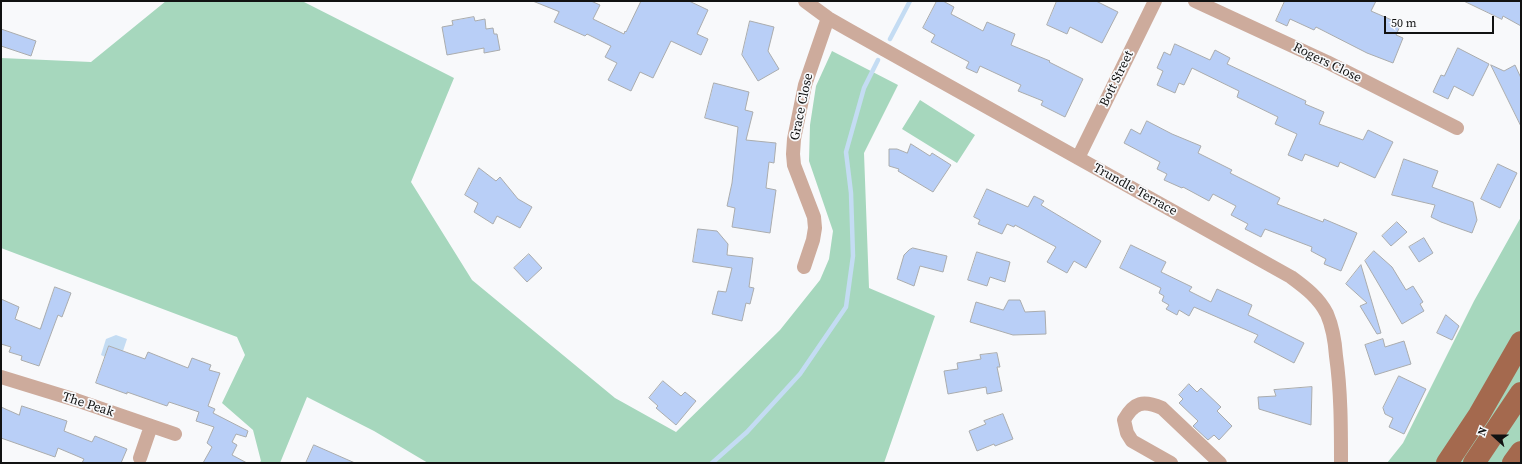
<!DOCTYPE html>
<style>
body{margin:0}
#map{position:relative;width:1522px;height:464px;overflow:hidden;background:#f8f9fb;font-family:"Source Serif 4",serif}
canvas{display:block}
.frame{position:absolute;inset:0;border:2px solid #111212;pointer-events:none}
.north{position:absolute;left:1474px;top:416px;width:40px;height:40px;-webkit-text-stroke:3px #f8f9fb;paint-order:stroke;rotate:291deg;font-size:11px;font-weight:700;line-height:16px;text-align:center;color:#111212}
.north::after{content:'';display:block;margin:auto;width:14px;height:18px;background:#111212;clip-path:polygon(50% 0,100% 100%,50% 72%,0 100%)}
.scale{position:absolute;left:1384px;top:16px;width:110px;height:18px;box-sizing:border-box;border:2px solid #111212;border-top:0;padding-left:5px;font-size:12px;line-height:14px;white-space:nowrap;color:#111212;-webkit-text-stroke:3px #f8f9fb;paint-order:stroke}
</style>
<div id="map">
<canvas width="1522" height="464"></canvas>
<div class="frame"></div>
<div class="north">N</div>
<div class="scale">50 m</div>
</div>
<script>
const g = document.querySelector('canvas').getContext('2d');
g.lineJoin = 'round';
function fill(path, color) { g.fillStyle = color; g.fill(path, 'evenodd'); }
function stroke(path, color, width, dash) { g.strokeStyle = color; g.lineWidth = width; g.lineCap = dash ? 'butt' : 'round'; g.setLineDash(dash || []); g.stroke(path); }
function write(font, color, halo, rows, align = 'center') {
  g.font = font + ' "Source Serif 4",serif'; g.lineWidth = 3.5; g.setLineDash([]); g.textBaseline = 'middle'; g.strokeStyle = halo; g.fillStyle = color; for (const [text, x, y, turn = 0] of rows) {
    g.save(); g.translate(x, y); g.rotate((+turn || 0) * Math.PI / 180); g.textAlign = isNaN(turn) ? turn : align; if (halo) g.strokeText(text, 0, 0); g.fillText(text, 0, 0); g.restore();
  }
}
const green = new Path2D(`
 M166,1l138,1 150,76 -43,104 61,98 143,118 61,34 104,-102 40,-50 9,-21 4,-28 -24,-70 1,-36 6,-39 16,-35 66,34 -34,68 5,135 66,28 -51,147h-456l-54,-32 -67,-34 -27,66h-21l2,-2 -8,-31 -31,-27 23,-48 -8,-18 -236,-89v-190l90,4z
 M920,100l55,35 -18,28 -55,-34z
 M1521,217v246h-134l16,-20 71,-142z`);
const water = new Path2D(`
 M116,335l11,4 -4,12 -14,-5 -4,11 -4,-2 5,-16z`);
const stream = new Path2D(`
 M890,39l20,-38
 M712,463l35,-31 53,-58 46,-67 7,-51 -2,-63 -5,-41 18,-64 14,-28`);
const building = new Path2D(`
 M533,1h58l9,4 -7,14 31,15 1,-3 1,1 15,-31h48l19,9 -11,24 11,5 -7,16 -30,-14 -18,37 -13,-6 -9,19 -23,-11 9,-17 -12,-6 6,-11 -24,-12 -2,2 -31,-14 5,-10z
 M937,1h6l11,6 -3,7 32,17 4,-9 28,12 -4,11 39,16 -1,1 34,17 -18,38 -24,-12 2,-4 -25,-10 3,-6 -41,-19 -3,7 -11,-5 3,-6 -38,-20 4,-7 -12,-7z
 M1057,1h39l22,11 -16,31 -32,-16 -3,7 -20,-9z
 M1285,1h91l-5,10 30,13 -5,11 7,3 -10,25 -26,-10 -51,-26 -2,3 -24,-11 -3,7 -11,-5z
 M1464,1h57v25l-18,-10 -1,3z
 M474,17l1,4 10,-2 1,10 7,-1 1,6h3l3,16 -16,3v-5l-37,7 -5,-28 11,-2 -1,-4z
 M750,21l24,6 -6,24 11,18 -21,12 -16,-26z
 M1,29l35,12 -5,15 -30,-10z
 M1175,44l35,16 5,-10 15,8 -3,6 79,37 -1,3 19,8 -5,12 44,16 5,-10 25,12 -18,36 -35,-16 -2,5 -33,-13 -3,7 -14,-6 9,-21 -22,-10 3,-7 -41,-20 2,-6 -47,-23 -8,17 -5,-2 -4,10 -18,-8 6,-14 -6,-3 7,-16 6,3z
 M1458,48l31,16 -16,32 -19,-10 -6,13 -15,-7 8,-17 3,1z
 M1491,65l13,6 11,-6 6,13v48z
 M714,83l35,9 -4,18 8,2 -7,28 30,3 -2,20 -5,-1 -3,26 10,2 -6,43 -38,-6 3,-19 -8,-2 5,-23 6,-56 -33,-9z
 M1147,121l25,13 29,12 -3,7 34,17 -2,3 50,25 -3,6 46,18 1,-3 33,14 -16,38 -17,-7 2,-5 -15,-8 1,-4 -47,-18 -4,8 -16,-8 3,-5 -17,-9 5,-9 -23,-12 -4,7 -26,-14 -1,1 -18,-8 3,-6 -10,-5 3,-7 -36,-19 7,-14 9,5z
 M911,144l19,12 2,-3 19,12 -18,27 -35,-21 1,-2 -10,-3v-17h8l10,4z
 M1404,159l34,12 -6,16 41,15 4,18 -5,13 -31,-11 -10,-5 4,-12 -43,-10z
 M1498,164l19,9 -17,35 -19,-9z
 M479,168l17,13 4,-4 18,22 14,8 -12,21 -23,-12 -4,8 -19,-12 4,-9 -13,-8z
 M987,189l41,18 6,-11 10,5 -3,4 60,36 -15,27 -12,-7 -7,12 -20,-11 9,-15 -41,-22 -1,2 -7,-3 -5,10 -24,-10 2,-4 -6,-3z
 M1397,222l10,10 -16,14 -9,-10z
 M698,229l19,2 11,13 -1,11 26,3 -4,29 5,1 -4,16 -4,-1 -4,18 -30,-7 6,-23 8,1 6,-24 -39,-6z
 M1424,238l9,15 -14,9 -10,-15z
 M1131,245l35,17 -5,10 31,15 -3,4 22,11 6,-13 35,16 -4,10 56,28 -10,20 -40,-21 4,-7 -64,-28 -5,9 -10,-6 -2,5 -11,-6 3,-4 -7,-4 2,-5 -5,-3 2,-5 -41,-20z
 M913,248l34,8 -4,16 -23,-6 -6,20 -17,-7 7,-24 5,-5z
 M1374,251l18,16 14,23 7,-4 10,16 -3,2 4,7 -22,13 -37,-63z
 M977,252l33,10 -5,20 -15,-5 -3,9 -19,-6z
 M529,254l13,14 -15,14 -13,-14z
 M1361,265l20,68 -4,1 -17,-28 7,-3 -21,-19z
 M55,287l16,6 -9,24 -4,-2 -19,51 -18,-6 1,-4 -13,-4 2,-5 -10,-3v-45l18,8 -4,12 25,10z
 M1009,300h11l5,12 20,-1 1,23 -33,1 -43,-13 6,-20 27,8z
 M1446,315l13,11 -7,14 -15,-7z
 M1383,339l2,8 19,-6 7,23 -36,11 -10,-30z
 M109,346l36,13 3,-7 40,16 4,-10 19,7 -2,5 11,3 -12,33 7,3 -2,4 35,18 -2,6 -10,-3 -4,8 5,3 -5,10 15,8h-44l9,-16 -5,-4 7,-16 -18,-6 3,-9 -30,-10 -2,4 -40,-14v2l-31,-11z
 M997,353l3,14h-3l5,24 -15,3 -1,-7 -38,7 -4,-23 14,-2 -1,-6 24,-4 -1,-4z
 M1399,376l27,13 -22,45 -15,-7 4,-9 -8,-4 -2,-6z
 M663,381l18,15 4,-4 11,9 -20,24 -20,-17 2,-2 -9,-8z
 M1189,384l8,8 4,-4 20,19 -4,4 15,15 -13,14 -5,-5 -6,5 -15,-14 5,-5 -19,-18 4,-4 -4,-4z
 M1312,387l-1,38 -52,-16 -1,-12 18,-1 -2,-6z
 M22,406l45,15 -3,10 28,11 3,-6 32,13 -6,14h-39l2,-4 -26,-11 -3,9 -54,-19v-31l18,8z
 M1003,414l10,25 -18,7 -1,-2 -17,7 -8,-20 17,-7 -2,-3z
 M314,445l41,18h-49z`);
const minor = new Path2D(`
 M805,1l23,17 21,12 442,247c15,11 28,21 36,37 6,14 8,28 9,42 5,35 5,71 5,107
 M1195,1l132,61 130,66
 M1078,158l77,-157
 M804,267l9,-27 2,-12 -1,-11 -20,-52 -1,-11 1,-15 11,-54 23,-67
 M1,377l75,23 99,34
 M140,458l11,-32
 M1171,463l-39,-22 -5,-8 -3,-13c10,-18 19,-20 38,-12l58,55`);
const primary = new Path2D(`
 M1447,463l32,-48 42,-73
 M1474,463l47,-70
 M1513,463l8,-11`);
const streetNames = [
 ["Rogers Close",1327,63,26],
 ["Bott Street",1117,79,-64],
 ["Grace Close",802,107,-78],
 ["Trundle Terrace",1135,190,29],
 ["The Peak",88,405,18]
];
fill(green, '#a6d7bd');
fill(water, '#c4dcf3');
stroke(stream, '#c4dcf3', 4.5);
fill(building, '#b9cff7');
stroke(building, '#aaacad', 1);
stroke(minor, '#cdab9c', 14);
stroke(primary, '#a4694e', 22);
write('13px', '#111212', '#f8f9fb', streetNames);
</script>
